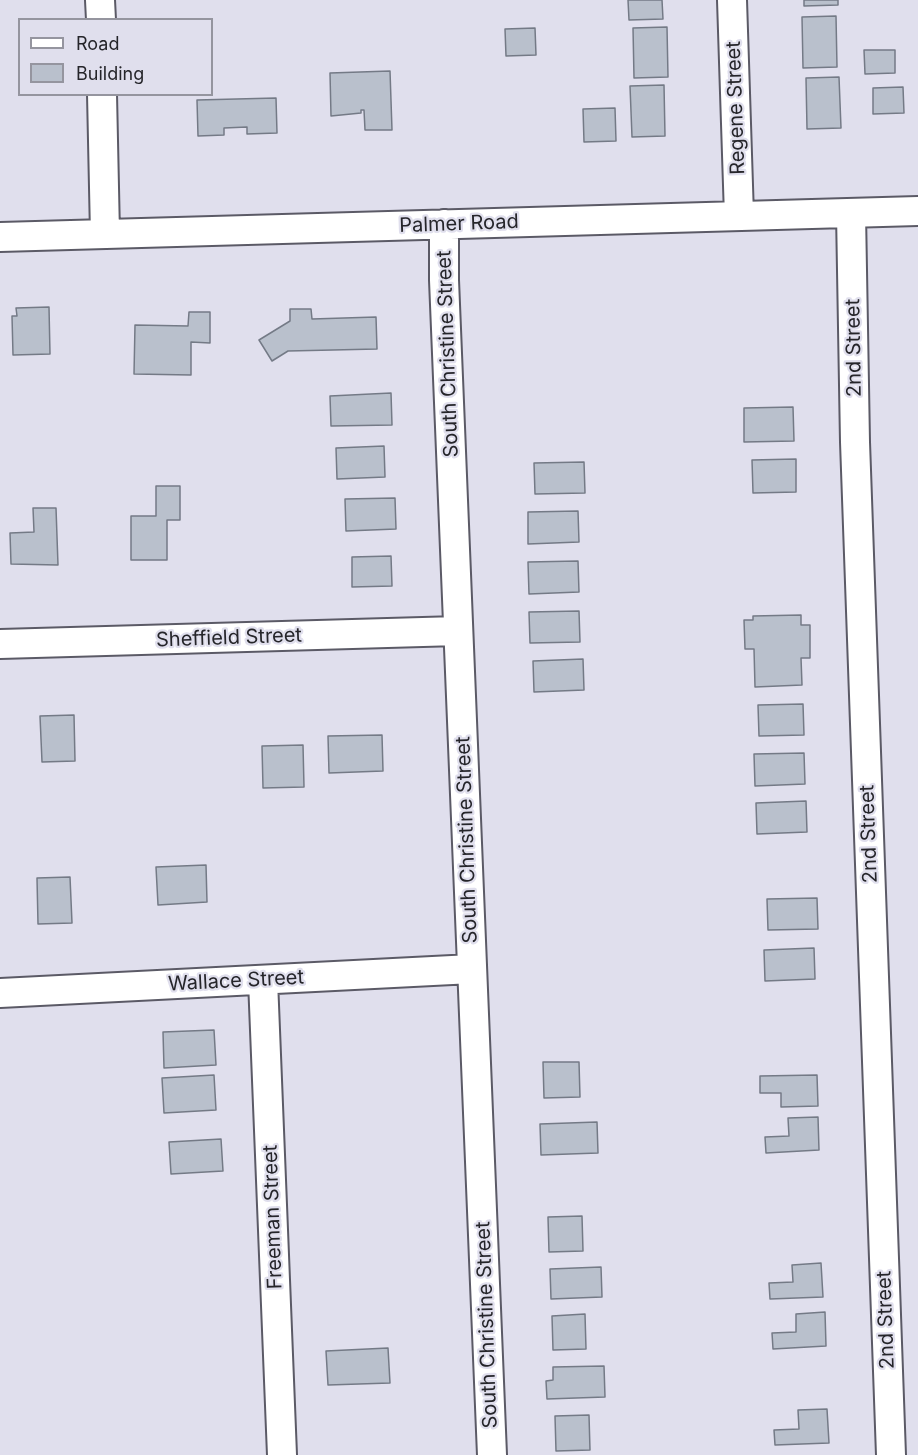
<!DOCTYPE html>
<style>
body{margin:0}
#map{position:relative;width:918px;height:1455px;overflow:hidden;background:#e0dfed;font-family:Inter,sans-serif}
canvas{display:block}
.legend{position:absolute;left:18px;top:18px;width:195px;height:78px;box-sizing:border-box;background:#e0dfed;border:2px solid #95959f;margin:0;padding:8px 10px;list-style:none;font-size:18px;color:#25252a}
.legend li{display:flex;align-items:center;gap:12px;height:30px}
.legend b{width:30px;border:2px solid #95959f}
</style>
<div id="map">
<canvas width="918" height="1455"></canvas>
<ul class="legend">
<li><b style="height:8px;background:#fff"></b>Road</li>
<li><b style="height:16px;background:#b9c0cc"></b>Building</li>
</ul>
</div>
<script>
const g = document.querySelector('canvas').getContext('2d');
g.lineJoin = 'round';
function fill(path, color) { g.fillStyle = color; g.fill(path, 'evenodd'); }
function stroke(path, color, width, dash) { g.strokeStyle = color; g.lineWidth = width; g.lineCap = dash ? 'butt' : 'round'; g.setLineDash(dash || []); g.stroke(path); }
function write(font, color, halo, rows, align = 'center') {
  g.font = font + ' Inter,sans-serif'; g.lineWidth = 4.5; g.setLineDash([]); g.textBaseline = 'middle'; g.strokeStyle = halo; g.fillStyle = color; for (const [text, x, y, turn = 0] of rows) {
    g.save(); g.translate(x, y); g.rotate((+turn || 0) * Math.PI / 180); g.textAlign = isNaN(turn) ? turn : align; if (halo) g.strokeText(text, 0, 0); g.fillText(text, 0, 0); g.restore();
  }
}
const building = new Path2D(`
 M628,0h34l1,19 -34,1z
 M804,0h34v5l-34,1z
 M836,16l1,51 -34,1 -1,-51z
 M667,27l1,50 -34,1 -1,-50z
 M535,28l1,27 -30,1 -1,-27z
 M864,50h31v23l-30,1z
 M390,71l2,59h-27l-1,-20h-3v3l-30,3 -1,-43z
 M839,77l2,51 -34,1 -1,-51z
 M664,85l1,51 -33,1 -2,-51z
 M903,87l1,26 -31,1v-26z
 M276,98l1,35 -30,1v-7l-23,1v7l-26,1 -1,-36z
 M615,108l1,33 -32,1 -1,-33z
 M49,307l1,47 -37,1 -1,-39h5l-1,-8z
 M290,309h21l1,10 64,-2 1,32 -89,2 -16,10 -13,-21 31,-19z
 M189,312h21v31l-19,-1v33l-57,-1 1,-49 53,1z
 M391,393l1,32 -61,1 -1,-30z
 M793,407l1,34 -50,1v-34z
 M384,446l1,31 -48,2 -1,-31z
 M796,459v33l-43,1 -1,-33z
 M584,462l1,31 -50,1 -1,-31z
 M156,486h24v34h-13v40h-36v-44h25z
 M395,498l1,31 -50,2 -1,-32z
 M33,508h23l2,57 -47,-1 -1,-31 24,-1z
 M578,511l1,31 -51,2v-32z
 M391,556l1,30 -40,1v-30z
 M578,561l1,31 -50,2 -1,-32z
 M579,611l1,31 -50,1 -1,-31z
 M801,615v10h9v33h-9l1,27 -47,2 -1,-38h-9l-1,-29h9v-4z
 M583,659l1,31 -50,2 -1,-31z
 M803,704l1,31 -45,1 -1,-31z
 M74,715l1,46 -33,1 -2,-46z
 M382,735l1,36 -54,2 -1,-37z
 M303,745l1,42 -41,1 -1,-42z
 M804,753l1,31 -50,2 -1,-32z
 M806,801l1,31 -50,2 -1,-31z
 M206,865l1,37 -49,3 -2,-38z
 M70,877l2,46 -34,1 -1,-46z
 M817,898l1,31 -50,1 -1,-31z
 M814,948l1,31 -50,2 -1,-31z
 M214,1030l2,35 -52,3 -1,-36z
 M543,1062h36l1,35 -36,1z
 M214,1075l2,35 -52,3 -2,-35z
 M817,1075l1,31 -37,1v-14h-21v-17z
 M818,1117l1,33 -53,3 -1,-16 24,-1 -1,-18z
 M597,1122l1,31 -57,2 -1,-31z
 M221,1139l2,32 -52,3 -2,-32z
 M582,1216l1,35 -34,1 -1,-35z
 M821,1263l2,34 -53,2 -1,-16 24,-1 -1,-17z
 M601,1267l1,30 -51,2 -1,-30z
 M825,1312l1,34 -53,3 -1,-16 24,-1v-18z
 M585,1314l1,35 -33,1 -1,-34z
 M388,1348l2,35 -62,2 -2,-34z
 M604,1366l1,31 -58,2 -1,-18 7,-1v-13z
 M827,1409l2,34 -54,2 -1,-15 25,-1 -1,-19z
 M589,1415l1,35 -34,1 -1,-35z`);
const minor = new Path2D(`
 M100,0l1,20
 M732,0l7,216
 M102,94l3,140
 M851,213l4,229 36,1013
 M444,224v56l48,1175
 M0,237l918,-26
 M0,644l458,-13
 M263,980l19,475
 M0,993l472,-24`);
const streetNames = [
 ["Regene Street",736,108,-92],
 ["Palmer Road",459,224,-2],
 ["2nd Street",854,348,-91],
 ["South Christine Street",448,354,-92],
 ["Sheffield Street",229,638,-2],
 ["2nd Street",869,834,-92],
 ["South Christine Street",467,840,-92],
 ["Wallace Street",236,981,-3],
 ["Freeman Street",273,1217,-92],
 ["2nd Street",886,1320,-92],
 ["South Christine Street",487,1325,-92]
];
fill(building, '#b9c0cc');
stroke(building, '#747a86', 1.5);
stroke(minor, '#5b5a66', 32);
stroke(minor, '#fff', 28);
write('20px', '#25252a', '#e0dfed', streetNames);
</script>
